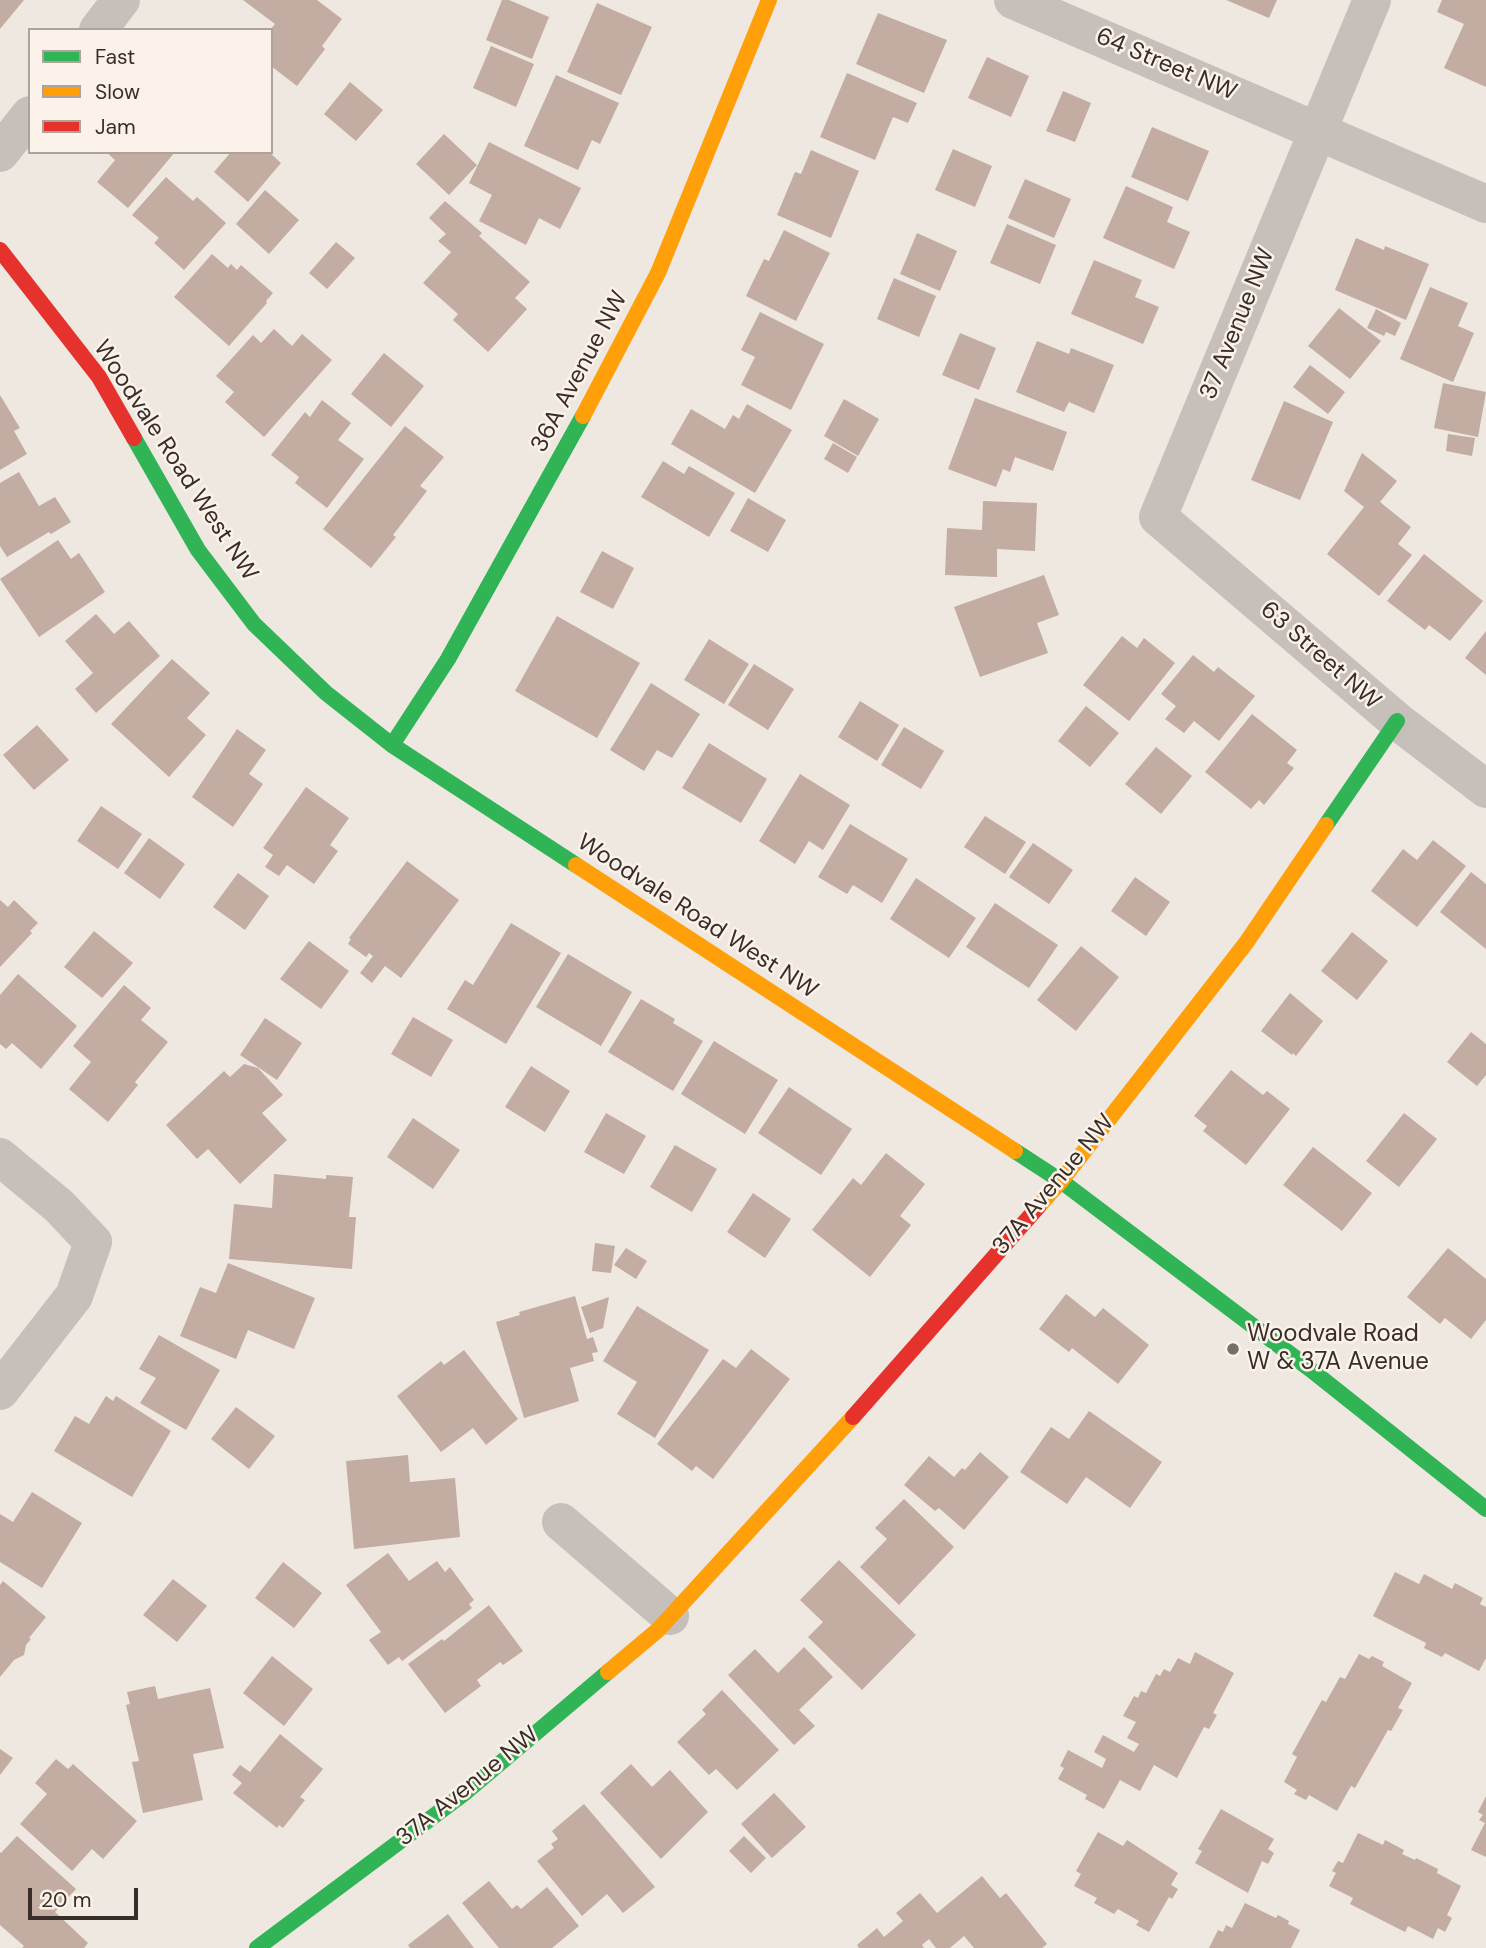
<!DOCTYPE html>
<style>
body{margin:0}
#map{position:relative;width:1486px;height:1948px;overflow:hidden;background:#eee8e1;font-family:"DM Sans",sans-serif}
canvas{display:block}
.legend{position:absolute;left:28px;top:28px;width:245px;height:126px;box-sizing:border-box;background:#fbf2e9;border:2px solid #ada39c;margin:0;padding:9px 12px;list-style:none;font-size:21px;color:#382d28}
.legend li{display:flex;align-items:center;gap:14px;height:35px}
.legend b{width:35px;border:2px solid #ada39c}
.scale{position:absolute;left:28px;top:1888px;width:110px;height:32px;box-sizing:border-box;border:4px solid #382d28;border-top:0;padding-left:9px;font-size:21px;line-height:24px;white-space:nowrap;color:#382d28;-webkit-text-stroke:5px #fbf2e9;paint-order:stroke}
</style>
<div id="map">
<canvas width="1486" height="1948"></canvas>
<ul class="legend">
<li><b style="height:9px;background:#30b455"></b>Fast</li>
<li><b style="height:9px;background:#ff9f0a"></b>Slow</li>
<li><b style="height:9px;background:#e5322d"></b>Jam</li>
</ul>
<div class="scale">20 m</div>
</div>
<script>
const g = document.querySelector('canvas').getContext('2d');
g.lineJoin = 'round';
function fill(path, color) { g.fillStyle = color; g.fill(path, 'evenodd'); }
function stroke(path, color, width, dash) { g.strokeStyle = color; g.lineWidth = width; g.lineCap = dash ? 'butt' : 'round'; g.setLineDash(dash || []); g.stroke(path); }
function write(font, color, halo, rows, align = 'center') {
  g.font = font + ' "DM Sans",sans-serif'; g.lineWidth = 5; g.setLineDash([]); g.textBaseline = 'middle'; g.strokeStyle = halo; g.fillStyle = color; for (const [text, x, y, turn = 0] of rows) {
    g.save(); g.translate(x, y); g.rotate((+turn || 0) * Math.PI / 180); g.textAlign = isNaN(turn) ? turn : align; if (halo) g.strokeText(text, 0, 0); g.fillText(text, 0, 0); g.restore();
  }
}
const building = new Path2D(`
 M0,0h24l-24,29z
 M243,0h74l25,19 -20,27 3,3 -28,37 -26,-20v-37l4,-5z
 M502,0h7l40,17 -17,42 -46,-19z
 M1226,0h51l-8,18z
 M1442,0h44v87l-42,-19 20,-44 -27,-12z
 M597,3l55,24 -31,68 -54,-23z
 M878,13l69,27 -23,53 -68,-29z
 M491,46l43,18 -18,43 -43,-19z
 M987,57l42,19 -18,41 -43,-19z
 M847,73l70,30 -9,20 -15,-6 -18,43 -55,-23z
 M556,75l63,28 -19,41 -8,-4 -14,30 -54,-24z
 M350,82l33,28 -27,31 -32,-27z
 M1063,91l28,12 -16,39 -29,-11z
 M1152,127l57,24 -21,50 -57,-24z
 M444,134l33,31 -28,30 -33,-31z
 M489,142l92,46 -21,41 -21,-11 -13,27 -47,-24 13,-26 -23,-12z
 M953,149l39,17 -17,41 -40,-17z
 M811,150l48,21 -28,67 -54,-23 18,-43 6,2z
 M106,152h69l-47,56 -31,-26 18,-22z
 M231,152h38l12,11 -33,39 -34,-30z
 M166,177l27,24 4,-4 29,26 -42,47 -30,-27 5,-5 -27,-23z
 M1025,179l46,20 -17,39 -46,-20z
 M1126,186l47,21 -6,15 23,10 -16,37 -71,-31z
 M265,190l34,30 -30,34 -33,-30z
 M445,201l37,32 -3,3 51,46 -15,16 12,11 -39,43 -35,-32 5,-6 -35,-31 28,-31 -13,-11 8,-7 -17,-16z
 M1007,224l49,21 -16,39 -50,-21z
 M784,230l46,23 -34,68 -50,-25 18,-37 5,2z
 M917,233l40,18 -17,40 -40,-17z
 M1356,238l28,12 1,-4 44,18 -23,56 -71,-30z
 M336,242l19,16 -28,31 -18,-16z
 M212,254l16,14 3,-4 6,6 4,-5 32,28 -7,8 1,2 -38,43 -55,-49z
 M1094,260l48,20 -7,17 24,10 -16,37 -72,-30z
 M894,278l42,18 -17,41 -42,-18z
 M1430,287l38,16 -10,23 16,7 -21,49 -53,-23z
 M1339,308l42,33 -31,38 -42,-33z
 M1376,309l25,14 -6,13 -9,-4 -2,4 -17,-8z
 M760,312l64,32 -33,66 -50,-25 14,-28 -14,-7z
 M274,329l18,17 10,-12 30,26 -68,77 -39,-35 9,-10 -18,-16 37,-41 8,8z
 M960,333l36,15 -17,42 -37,-15z
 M1037,341l32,13 2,-6 43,17 -20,48 -25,-11 -5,10 -48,-20z
 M384,353l40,33 -33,41 -40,-33z
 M1310,365l35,27 -17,22 -35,-27z
 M1443,383l43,9 -8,45 -44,-9z
 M0,395l20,33 -6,3 13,23 -27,16z
 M975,398l92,34 -14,39 -38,-14 -5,15 -7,-3 -7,18 -48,-18z
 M844,399l35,20 -21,37 -34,-20z
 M322,400l29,23 -13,17 26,19 -37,49 -32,-25 4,-6 -28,-22 34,-43 5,5z
 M1284,401l49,21 -33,78 -49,-20z
 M747,404l45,26 -37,63 -84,-49 20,-35 34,20 8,-14 6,4z
 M405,426l39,31 -24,29 7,5 -34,44 3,2 -25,31 -48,-39z
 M1448,434l27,4 -3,18 -26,-5z
 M833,443l24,14 -9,16 -24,-14z
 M1362,453l35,28 -17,21 31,25 -13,17 14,11 -33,41 -52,-42 37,-47 -20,-16z
 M663,461l21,13 5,-8 46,27 -26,44 -68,-40z
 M19,472l20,34 16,-9 16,25 -20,12 -2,-2 -42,25 -7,-11v-63z
 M748,498l38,22 -18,32 -38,-21z
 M983,501l54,2 -2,48 -38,-2v28l-52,-2 2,-47 35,2z
 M58,540l13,19 8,-6 26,39 -66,45 -39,-58z
 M602,551l32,17 -21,41 -33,-17z
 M1424,554l59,47 -33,40 -21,-16 -4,5 -38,-29z
 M1044,575l15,40 -22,8 11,30 -68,24 -26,-70z
 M96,614l18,20 15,-13 31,35 -64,57 -21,-24 18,-16 -28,-32z
 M557,616l83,47 -43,75 -82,-47z
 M1486,631v44l-21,-17z
 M1122,636l15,12 7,-10 31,25 -46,58 -46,-36z
 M709,639l40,25 -25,40 -40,-24z
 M1193,655l21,17 4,-5 37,29 -36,45 -25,-20 -10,12 -19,-14 11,-13 -15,-12z
 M172,659l38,34 -23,25 19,17 -37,42 -58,-53z
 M754,664l40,25 -26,41 -40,-25z
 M651,683l49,31 -28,44 -15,-8 -13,21 -34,-21z
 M860,701l39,24 -22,36 -39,-24z
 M1086,706l33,27 -29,34 -32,-26z
 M1252,714l45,36 -10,13 7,5 -30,37 -5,-5 -8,9 -46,-37z
 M37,725l32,35 -35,30 -31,-35z
 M904,727l40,24 -23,38 -40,-24z
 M237,729l29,21 -17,24 14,10 -30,43 -41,-30z
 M709,743l58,36 -26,44 -59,-35z
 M1156,747l36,29 -31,38 -36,-30z
 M800,774l50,31 -27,45 -14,-9 -14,23 -36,-23z
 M306,787l43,31 -19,27 8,6 -24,33 -27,-19 -8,11 -14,-9 8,-12 -10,-7z
 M101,806l41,28 -24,35 -41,-28z
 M985,816l41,26 -21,32 -41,-27z
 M850,824l58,35 -26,44 -29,-18 -6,9 -29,-17z
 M149,838l36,26 -25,35 -36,-26z
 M1433,840l33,26 -49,61 -46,-36 32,-42 14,11z
 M1033,843l40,27 -24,34 -40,-27z
 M407,861l52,39 -58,78 -16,-12 -13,17 -12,-10 13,-17 -4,-3 -3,4 -18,-13 3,-5 -2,-1z
 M1471,872l15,12v65l-46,-37z
 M238,873l31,23 -24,34 -32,-23z
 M1135,877l35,25 -24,34 -35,-25z
 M916,878l60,40 -27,40 -59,-39z
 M0,900l8,7 6,-7 24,23 -8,8 2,2 -32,34z
 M995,903l63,42 -29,43 -63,-41z
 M511,923l50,30 -55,91 -59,-35 18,-29 8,5z
 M94,931l39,32 -31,35 -38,-31z
 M1352,932l36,29 -31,39 -36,-29z
 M309,941l40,30 -28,38 -41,-30z
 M1081,946l38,31 -43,54 -39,-31z
 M568,954l64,38 -31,54 -65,-39z
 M18,974l59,52 -36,43 -29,-26 -6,6 -6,-5v-49z
 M124,985l27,23 -10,12 27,22 -33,40 3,3 -30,37 -39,-33 22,-27 -18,-16z
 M1290,993l33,28 -27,35 -3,-3 -1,2 -31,-24z
 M641,999l34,20 -2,4 30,18 -30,50 -65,-39z
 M413,1017l40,23 -22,37 -40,-23z
 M265,1018l37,25 -25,37 -37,-25z
 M1471,1032l15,12v31l-9,11 -30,-24z
 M714,1041l64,39 -33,54 -64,-40z
 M244,1064l14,4 25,27 -21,18 25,27 -47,44 -32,-35 -11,10 -31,-34 58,-54 6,6z
 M531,1066l39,25 -25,41 -40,-25z
 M1231,1070l32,25 4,-4 23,18 -44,56 -43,-34 4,-5 -13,-10z
 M789,1087l63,42 -31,46 -63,-42z
 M606,1113l40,23 -22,38 -40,-22z
 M1404,1113l33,26 -38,48 -33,-26z
 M413,1118l47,32 -27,39 -46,-32z
 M675,1145l42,24 -25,43 -42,-25z
 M1313,1147l59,46 -30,38 -59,-46z
 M886,1153l39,31 -25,32 11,9 -41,52 -58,-47 41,-52 8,7z
 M274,1174l52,5v-4l27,2 -4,40h7l-4,52 -123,-10 5,-55 38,4z
 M753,1193l38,26 -26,39 -38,-26z
 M595,1243l20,3 -4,27 -19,-2z
 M626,1248l21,13 -11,18 -22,-14z
 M1448,1248l38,31v41l-15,19 -26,-21 -5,6 -33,-27z
 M228,1263l87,35 -21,51 -46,-19 -12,29 -56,-23 20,-49 16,6z
 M1066,1294l29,23 8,-9 46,37 -31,39 -46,-36 -3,4 -30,-23z
 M575,1296l12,43 6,-2 5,15 -6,1 2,8 -24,7 9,33 -55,17 -28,-96 24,-7 -1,-3z
 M609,1297l-6,31 -13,5 -9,-26z
 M637,1306l72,44 -54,88 -38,-24 20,-32 -34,-21z
 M159,1335l61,35 -34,60 -46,-27 16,-25 -17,-9z
 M751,1349l39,30 -77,100 -17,-13 -4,5 -35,-27 66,-85 13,9z
 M464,1350l54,69 -32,26 -13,-17 -32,24 -44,-56 44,-35 3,4z
 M106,1396l7,5 3,-5 55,35 -39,66 -78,-46 21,-35 14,8z
 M236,1407l39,29 -26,33 -38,-30z
 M1089,1411l73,51 -32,46 -44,-31 -19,27 -47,-32 31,-45 18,12z
 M980,1452l29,25 -45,53 -25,-22 -4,3 -31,-26 25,-29 25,21 8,-9 3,2z
 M408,1455l2,27 45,-4 5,59 -106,12 -8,-88z
 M32,1492l50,31 -40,65 -42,-26v-48l13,8z
 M904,1499l50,48 -55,58 -39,-38 27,-28 -12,-11z
 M388,1553l21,28 28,-20 8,11 5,-5 24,33 -5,4 3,4 -70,53 -3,-4 -11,8 -19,-25 12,-8 -35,-47z
 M839,1560l77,75 -54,55 -54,-53 15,-15 -23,-22z
 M283,1562l39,31 -28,35 -39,-30z
 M1395,1572l24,12 5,-10 28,15 3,-6 28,15 -3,6 6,3v51l-7,13 -34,-18 -3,4 -18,-9 2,-5 -53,-27z
 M173,1579l34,27 -30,36 -34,-27z
 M3,1581l43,36 -17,21 2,1 -5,6 -2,10 -10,5 -14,17v-92z
 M489,1605l34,46 -20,14 -3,-3 -23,18 4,6 -36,27 -37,-49 34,-25 2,2z
 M804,1647l29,30 -34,33 16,16 -21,19 -66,-70 27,-26 23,24z
 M1195,1652l39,21 -21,40 4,2 -8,14 -5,-2 -27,51 -23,-13 -14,26 -20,-11 -16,29 -19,-10 2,-4 -29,-16 6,-11 -4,-2 8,-16 34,18 4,-9 -12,-7 9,-17 31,17 5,-8 -12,-6 9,-16 -13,-6 11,-20 4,2 3,-7 5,2 10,-19 4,2 4,-7 6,3 8,-14 12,6z
 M1359,1654l10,5 3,-3 12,6 -2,4 30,17 -14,25 5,2 -12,21 -3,-1 -33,58 -4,-2 -14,25 -28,-16 -3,5 -12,-6 3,-4 -13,-8 13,-25 -5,-3 30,-54 4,2 14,-25 5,2z
 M272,1656l41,33 -29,37 -41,-33z
 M155,1686l3,13 52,-11 14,60 -31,6 10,46 -60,13 -11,-51 7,-1 -13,-56 4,-1 -3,-12z
 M722,1690l57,60 -42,40 -21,-21 -7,6 -32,-33 29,-28 -4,-4z
 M280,1734l43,35 -23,28 5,3 -22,28 -4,-3 -2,3 -44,-35 9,-10 -10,-8 8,-10 10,7z
 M0,1749l13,9 -13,17z
 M56,1759l12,10 5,-5 64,57 -34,38 -11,-10 -20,22 -52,-47 27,-30 -12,-11z
 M631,1764l21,23 18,-17 38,42 -47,47 -61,-66z
 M774,1793l32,34 -34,31 -31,-34z
 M1486,1796v61l-15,-7 14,-27 -6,-3 4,-5 -5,-3z
 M584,1804l71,83 -32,26 -16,-19 -25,22 -45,-55 17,-13 -3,-4 7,-5 -6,-8z
 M1221,1809l53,30 -6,10 6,4 -6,11 -6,-3 -14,32 -53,-30 7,-12 -4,-2z
 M1098,1832l25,14 4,-6 51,33 -7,12 7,4 -6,10 -3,-2 -20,35 -13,-7 3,-4 -21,-12 -4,5 -20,-11 3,-5 -23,-12 7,-12 -5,-3z
 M1358,1833l25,12 2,-5 19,10 -2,4 13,6 1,-2 22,11 -1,4 24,13 -14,29 5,3 -7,14 -7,-4 -5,11 -25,-13 -3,6 -55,-28 3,-6 -24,-12 7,-13 -4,-2 6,-10 5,2z
 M17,1836l59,53 -21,23 33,31 -4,5h-62l2,-2 -24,-21v-73l1,1z
 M744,1836l22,22 -15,15 -22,-22z
 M982,1876l18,22 6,-5 41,51 -5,4h-68l-10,-12 -14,12h-14l-7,-9 -7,6 2,3h-65l-2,-3 20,-17 7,9 19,-16 -7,-8 24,-20 17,20z
 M489,1881l23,28 5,-4 4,4 26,-22 32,39 -27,22h-53l-37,-45z
 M1245,1903l31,15 2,-3 11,6 -1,3 12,6 -9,18h-82l9,-18 5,2 3,-7 6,3z
 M448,1914l26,34h-64l-2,-3z`);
const street = new Path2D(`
 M1013,0l473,204
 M1372,0l-214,517 239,204 89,68
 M98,30l23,-30
 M0,153l30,-38
 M0,1157l59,49 34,36 -19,54 -74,95
 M561,1522l109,94`);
const fast = new Path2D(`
 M134,438l64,112 56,74 72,69 66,52 184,120
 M392,745l56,-86 135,-243
 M1326,825l71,-104
 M1015,1151l46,30 249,188 176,140
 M257,1948l209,-156 142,-120`);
const slow = new Path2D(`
 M583,416l75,-143 111,-273
 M576,865l439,286
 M1038,1207l23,-26 185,-238 80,-118
 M608,1672l50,-42 195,-213`);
const jam = new Path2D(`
 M0,250l99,127 35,61
 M853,1417l185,-210`);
const markers = [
 [1233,1349,7,"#786e69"]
];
const streetNames = [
 ["64 Street NW",1166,65,23],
 ["37 Avenue NW",1238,324,-68],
 ["36A Avenue NW",580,372,-62],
 ["Woodvale Road West NW",175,461,57],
 ["63 Street NW",1320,656,41],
 ["Woodvale Road West NW",697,917,33],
 ["37A Avenue NW",1054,1185,-50],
 ["37A Avenue NW",468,1787,-39]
];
const poiNames = [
 ["Woodvale Road",1247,1335],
 ["W & 37A Avenue",1247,1363]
];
fill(building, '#c3aca2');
stroke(street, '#c7c0ba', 38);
stroke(fast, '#30b455', 16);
stroke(slow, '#ff9f0a', 16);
stroke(jam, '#e5322d', 16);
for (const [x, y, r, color] of markers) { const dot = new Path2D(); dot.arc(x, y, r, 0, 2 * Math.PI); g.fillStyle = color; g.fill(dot); stroke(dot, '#fbf2e9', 2.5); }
write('24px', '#382d28', '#fbf2e9', streetNames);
write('24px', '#382d28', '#fbf2e9', poiNames, 'left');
</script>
